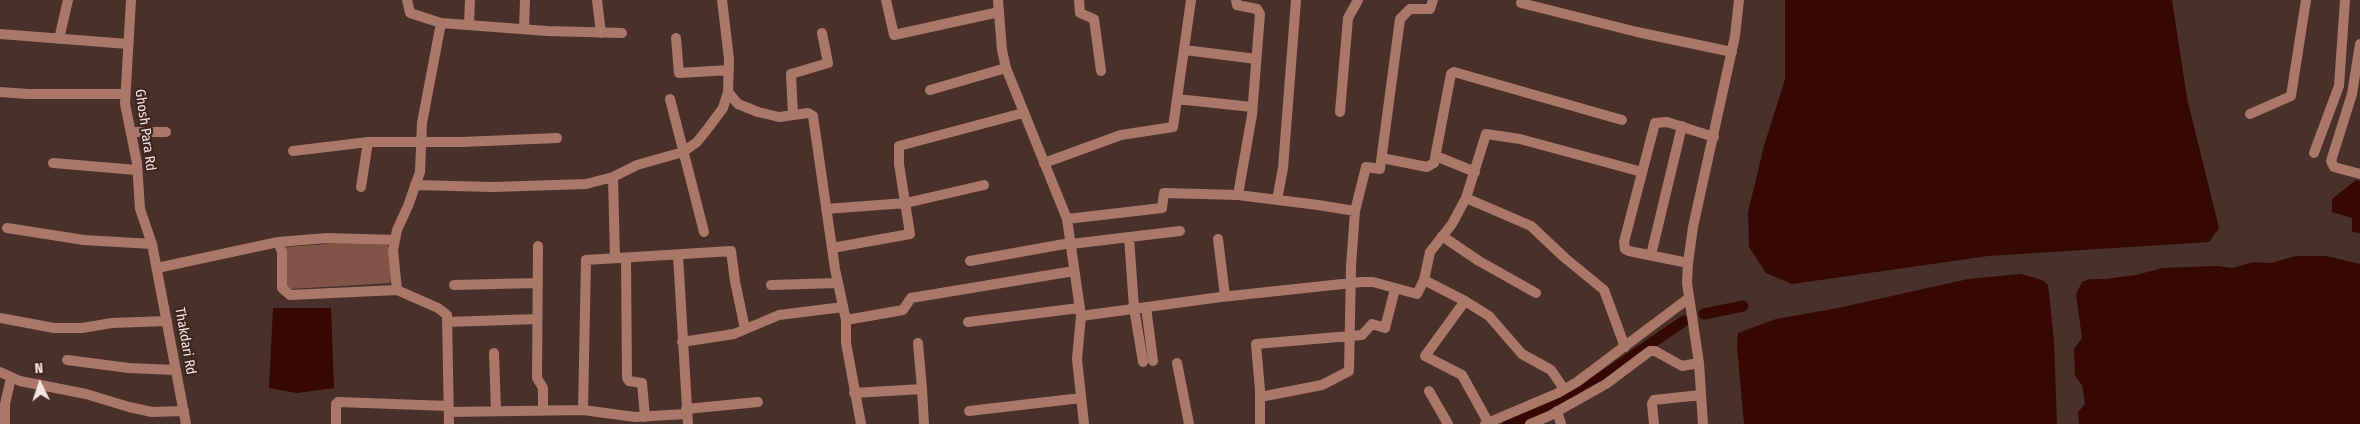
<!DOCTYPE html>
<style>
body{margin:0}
#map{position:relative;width:2360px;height:424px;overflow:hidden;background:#49302a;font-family:"Fira Sans Condensed",sans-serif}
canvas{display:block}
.north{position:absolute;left:15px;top:359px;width:50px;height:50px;-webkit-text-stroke:4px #3e2620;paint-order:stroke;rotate:356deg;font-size:14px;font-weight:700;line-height:20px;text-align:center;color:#f5e5e0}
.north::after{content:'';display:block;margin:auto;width:18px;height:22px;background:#f5e5e0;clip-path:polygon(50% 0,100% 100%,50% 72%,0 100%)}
</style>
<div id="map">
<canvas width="2360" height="424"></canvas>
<div class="north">N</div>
</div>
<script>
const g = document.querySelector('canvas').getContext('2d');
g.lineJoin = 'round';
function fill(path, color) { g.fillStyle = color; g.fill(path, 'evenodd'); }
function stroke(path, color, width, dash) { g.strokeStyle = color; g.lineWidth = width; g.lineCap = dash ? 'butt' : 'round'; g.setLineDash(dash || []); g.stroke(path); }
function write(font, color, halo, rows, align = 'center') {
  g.font = font + ' "Fira Sans Condensed",sans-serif'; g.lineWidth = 4.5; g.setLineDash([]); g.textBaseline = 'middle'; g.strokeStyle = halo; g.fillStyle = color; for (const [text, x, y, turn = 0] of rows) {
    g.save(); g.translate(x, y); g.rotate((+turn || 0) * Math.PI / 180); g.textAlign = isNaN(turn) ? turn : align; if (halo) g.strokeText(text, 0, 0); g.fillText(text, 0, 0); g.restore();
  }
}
const green = new Path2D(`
 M339,243l48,2 2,3 2,31 -1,4 -100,6 -4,-3v-39z`);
const water = new Path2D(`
 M1785,0h387l15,98 32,130 -10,14 -221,14 -196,28 -26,-11 -17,-26 -1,-35 16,-66 21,-67z
 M2356,180l4,1v52l-8,-1v-14l-20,-6v-13z
 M2296,256h30l34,8v160h-281l-1,-12 7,-8 -3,-19 -7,-9 -1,-27 8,-11 -6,-44 6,-12 8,-3h15l31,-4 26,-7 55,-2 16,2 20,-6 18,1z
 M2021,274l21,6 6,5 6,56 3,83h-313l-7,-78 1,-13 38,-14 62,-11 130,-29z
 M273,308h58l3,80 -37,5 -28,-5z`);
const canal = new Path2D(`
 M1704,314l39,-8
 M1508,424l48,-19 43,-26 85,-58`);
const minor = new Path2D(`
 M131,0l-6,104 12,59 3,46 12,35 34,180
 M407,0l3,13 31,10 106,8 75,2
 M597,0l4,33
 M886,0l8,35 105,-23
 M998,0l4,50 4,18 61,151 14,97 -4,43 7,65
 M1079,0l1,13 14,6 7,52
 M1236,0l1,5 20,4 3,5 -8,101 -14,80
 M1521,3l116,29 95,20
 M441,23l-19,100 -2,49 -12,34 -11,24 -4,20 4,40 41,18 9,7 2,109
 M469,25l1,-25
 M524,29l1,-29
 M0,34l128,10
 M676,38l3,35 50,-3
 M59,39l9,-39
 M2360,44l-8,50 -21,67 3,6 26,7
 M1185,50l71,9
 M930,90l76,-22
 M0,92l28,2h97
 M728,92l10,12 20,8 21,5 29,-4 5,3 22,153 11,51v23l15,81
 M670,99l34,133
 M1177,99l75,8
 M1340,112l8,-94 10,-18
 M2250,114l41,-18 15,-96
 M793,115l-2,-41 37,-11 -6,-30
 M131,132h35
 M293,151l75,-9h94l95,-4
 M2314,153l25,-67 6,-86
 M1436,156l39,16
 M1382,158l45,9 7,-4 17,-89 3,-2 168,48
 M53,163l84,7
 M1044,163l77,-28 52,-8 18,-127
 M613,177l2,81
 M415,185l78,2 93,-3 27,-7 24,-12 46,-13 14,-10 12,-15 14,-19 5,-16 1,-33 -7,-59
 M361,187l7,-45
 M1466,198l65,28 34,32 39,32 21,57
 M1277,200l6,-32 13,-168
 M826,209l80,-6 78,-18
 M1355,211l11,-44 14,2 20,-150 10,-10h20l3,-9
 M1067,219l95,-11 2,-15 74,2 80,10 37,6 -4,55 -2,105 -27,14 -62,12
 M7,228l77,12 68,4
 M1442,236l37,25 57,32
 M1129,237l5,71 9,54
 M1218,239l7,57
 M278,242l4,10v36l8,7 107,-5
 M1071,244l109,-13
 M538,246l-1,132 6,10v23
 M832,248l78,-14 -11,-70v-18l124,-33
 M678,255l10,169
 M1651,255l31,-129
 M626,258l1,120 2,3 13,2 3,34
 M970,261l100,-18
 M1688,263l-59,-12 -4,-2 -1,-7 31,-119 12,-1 47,15
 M157,268l121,-26 49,-4 68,2
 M1424,280l6,-28 22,-28 14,-26 20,-64 34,5 122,33
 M454,285l83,-2
 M771,285l67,-2
 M1465,301l-40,55 37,19 26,47
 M1146,307l7,54
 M1081,316l140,-19 140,-15h12l44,12 7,-14 41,21 24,15 33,38 29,16 13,19
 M0,318l54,10h28l30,-5 55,-2
 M846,320l57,-10 8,-12 163,-27
 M447,322l90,-3
 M968,322l111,-14
 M682,342l52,-8 45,-19 64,-8
 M494,353l2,58
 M67,360l62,8 47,2
 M1177,363l12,61
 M0,372l20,9 66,13 43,13 23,5 32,-1
 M922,389l2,35
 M1429,391l19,33
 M854,393l68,-4 -4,-46
 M686,409l72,-7
 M583,410l3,-150 145,-9 4,30 10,48
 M969,411l112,-13
 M1557,411l4,13
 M449,412l134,-2 52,7 51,-3
 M5,424v-20l6,-26
 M336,424v-20l2,-2 110,4
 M1260,424v-34l-4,-46 106,-9 10,-11 13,4 10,-39
 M1485,424l73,-31 19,-11 112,-84
 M1530,424l19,-8 57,-32 44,-33h5l27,15 17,-3
 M1654,424l-2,-20 2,-4 47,-5
 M1703,424l-4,-61 -12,-80 1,-20 5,-36 42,-191 4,-36`);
const streetNames = [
 ["Ghosh Para Rd",145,130,82],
 ["Thakdari Rd",185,341,80]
];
fill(green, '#825448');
fill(water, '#350901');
stroke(canal, '#350901', 11);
stroke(minor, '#ab7769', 10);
write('14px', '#f5e5e0', '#3e2620', streetNames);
</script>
